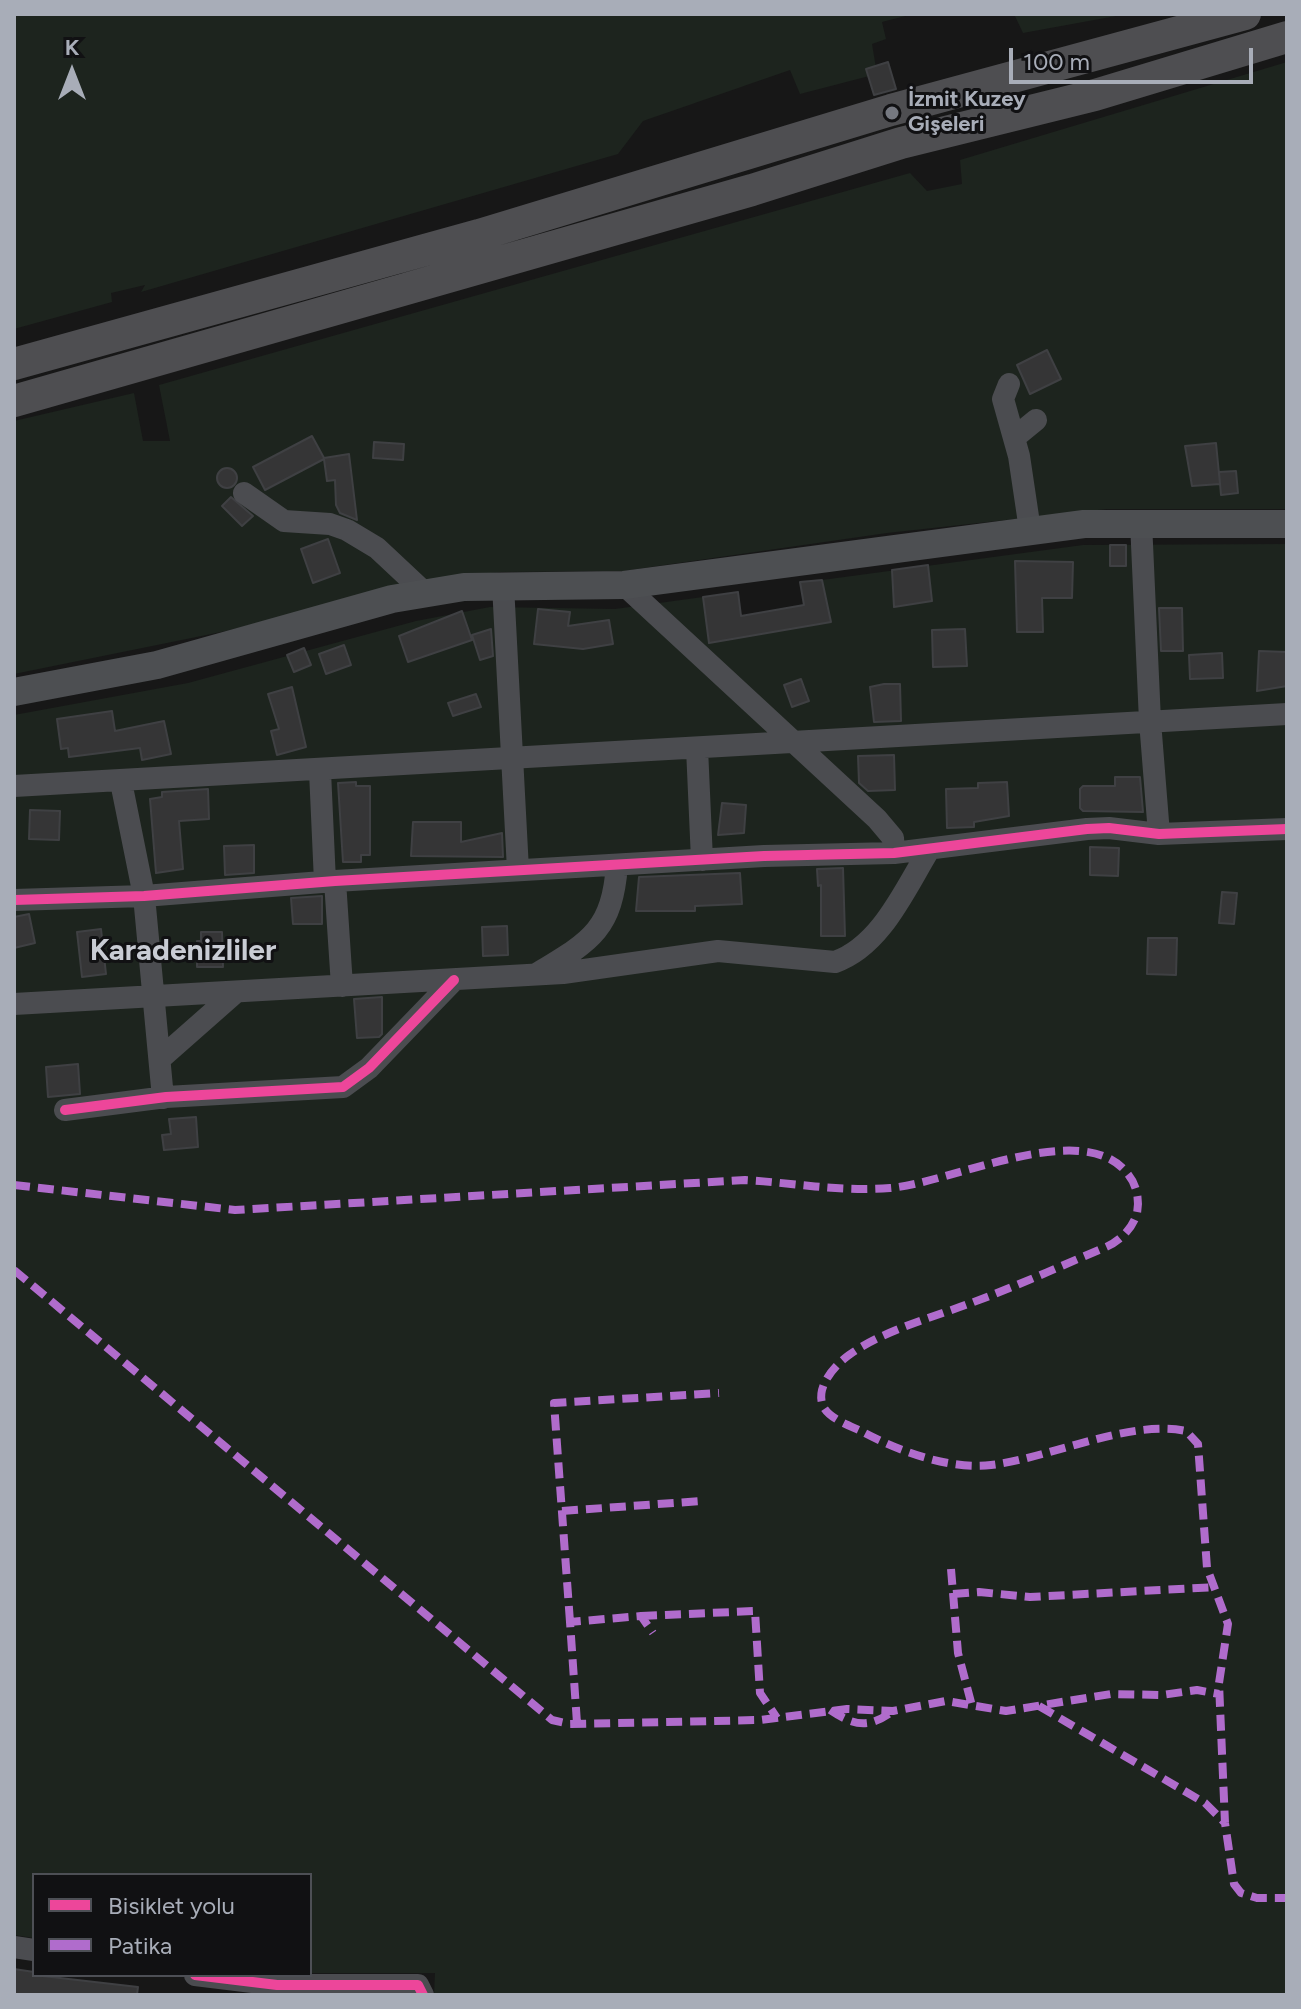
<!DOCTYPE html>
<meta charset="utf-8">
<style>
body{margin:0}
#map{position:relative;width:1301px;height:2009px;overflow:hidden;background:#171717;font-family:Figtree,sans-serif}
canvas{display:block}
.frame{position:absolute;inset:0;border:16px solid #a8adb8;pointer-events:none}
.legend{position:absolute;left:32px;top:1873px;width:280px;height:104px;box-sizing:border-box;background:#111113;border:2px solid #4d4f55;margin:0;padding:10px 14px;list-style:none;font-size:24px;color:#a8adb8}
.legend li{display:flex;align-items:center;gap:16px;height:40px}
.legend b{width:40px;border:2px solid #4d4f55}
.north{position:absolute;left:32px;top:32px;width:80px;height:80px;-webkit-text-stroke:6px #111113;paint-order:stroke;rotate:0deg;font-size:22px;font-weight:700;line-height:32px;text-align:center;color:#a8adb8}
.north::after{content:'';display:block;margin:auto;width:28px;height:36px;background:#a8adb8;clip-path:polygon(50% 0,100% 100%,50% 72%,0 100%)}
.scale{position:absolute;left:1009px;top:48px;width:244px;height:36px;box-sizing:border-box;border:4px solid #a8adb8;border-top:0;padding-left:10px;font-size:24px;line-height:28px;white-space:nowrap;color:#a8adb8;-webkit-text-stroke:6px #111113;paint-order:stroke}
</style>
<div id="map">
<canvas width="1301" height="2009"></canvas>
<div class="frame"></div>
<ul class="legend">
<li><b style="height:10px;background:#ed469a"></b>Bisiklet yolu</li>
<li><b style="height:10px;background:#b06ccc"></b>Patika</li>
</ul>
<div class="north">K</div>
<div class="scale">100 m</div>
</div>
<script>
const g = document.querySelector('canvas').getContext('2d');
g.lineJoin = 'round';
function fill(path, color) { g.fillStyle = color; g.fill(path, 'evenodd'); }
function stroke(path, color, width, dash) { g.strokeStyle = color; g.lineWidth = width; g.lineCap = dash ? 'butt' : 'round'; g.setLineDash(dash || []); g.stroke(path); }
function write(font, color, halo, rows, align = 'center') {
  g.font = font + ' Figtree,sans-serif'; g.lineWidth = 6; g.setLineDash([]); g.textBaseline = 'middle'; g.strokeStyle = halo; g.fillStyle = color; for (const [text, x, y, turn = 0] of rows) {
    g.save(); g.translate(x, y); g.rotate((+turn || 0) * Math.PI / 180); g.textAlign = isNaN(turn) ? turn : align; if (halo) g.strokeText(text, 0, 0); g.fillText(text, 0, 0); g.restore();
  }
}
const green = new Path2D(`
 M14,14h899l-31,8 4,17 -14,5 5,30 -77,20 -10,-24 -147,51 -25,33 -477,138 4,-7 -34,8 1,9 -98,27z
 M1014,14h113l-104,19z
 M1287,62v447h-180l-220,24 -264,38 -122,1 -76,8 -199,51 -212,43v-253l120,-28 9,48h27l-11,-56 751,-212 17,18 35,-7 -2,-24z
 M1287,544v1451h-853l1,-22h-125v-98h-276v63l-20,-3v-1220l174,-32 228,-62 74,-14 125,2 88,-12 6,46 121,-21 -8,-42 261,-35z`);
const building = new Path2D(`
 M888,62l8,27 -22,6 -8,-26z
 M1047,350l14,29 -31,15 -13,-29z
 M312,436l12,22 25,-4 8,66 -17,-7 -4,-8 -1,-25 -8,1 -3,-22 -59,31 -12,-23z
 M374,442l30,2 -1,16 -30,-2z
 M1216,443l4,41 -28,2 -7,-40z
 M217 478a10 10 0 1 1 20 0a10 10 0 1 1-20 0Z
 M1236,471l2,22 -17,2 -2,-23z
 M231,497l22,19 -11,10 -20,-20z
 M328,539l12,34 -27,10 -12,-34z
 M1110,545h16v21h-16z
 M1015,561l58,1 -1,36h-30l1,34h-26z
 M928,565l4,36 -38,6 -2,-37z
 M822,580l9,42 -122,21 -6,-46 35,-5 3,24 63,-11 -4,-23z
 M1159,608h23l1,43h-22z
 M538,609l32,3 -2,14 41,-6 4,24 -30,5 -49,-5z
 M462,611l10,29 -64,22 -9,-26z
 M491,629l2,27 -13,4 -8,-25z
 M965,629l2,37 -34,1 -1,-37z
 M344,645l7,20 -25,9 -7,-20z
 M304,648l7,17 -17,7 -7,-17z
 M1259,651l28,1v34l-30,5z
 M1222,653l1,25 -33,1 -1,-24z
 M801,679l8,22 -17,6 -8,-22z
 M884,684h16l1,37 -27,1 -4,-35z
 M292,687l14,60 -29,8 -6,-24 8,-2 -11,-35z
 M476,694l5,13 -28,9 -5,-13z
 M112,711l3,20 49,-10 7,33 -29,6 -2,-12 -71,9 -1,-9 -7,1 -4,-30z
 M894,755l1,35 -27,1 -9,-8 -1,-27z
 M1115,777h25l3,35 -60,-1 -3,-3v-19l3,-3h32z
 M356,782v4h14v69h-9v7h-18l-5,-79z
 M1007,782l2,34 -35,6v5l-27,1 -1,-39 32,-1v-5z
 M208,789l1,30 -30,2 4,48 -27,4 -6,-74 12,-2v-5z
 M722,803l24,2 -2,28 -26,2z
 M30,810l30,1 -1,29 -30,-1z
 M413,822h48v20l41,-9 1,24 -92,-1z
 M254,845v28l-29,2 -1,-29z
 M1090,847l29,1 -1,28 -28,-1z
 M843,868l2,68h-24v-51l-3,1 -1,-17z
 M740,873l2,31 -47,2v5h-59l3,-34z
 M1222,892l15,1 -3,31 -15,-1z
 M322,896v28h-29l-2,-26z
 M29,914l6,29 -21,5v-31z
 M507,926l1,29 -25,1 -1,-29z
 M101,929l5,45 -24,3 -5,-45z
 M201,932h21l1,35h-26v-26h4z
 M1148,938h29l-1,37 -29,-1z
 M382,997v37l-3,3 -22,1 -3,-39z
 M78,1064l2,30 -32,3 -2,-30z
 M196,1117l2,30 -34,3 -2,-15 9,-1 -2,-15z
 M14,1969l20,3v3l104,12 -1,8h-123z`);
const minor = new Path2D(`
 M1009,384l-6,15 16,57 11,74
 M1014,438l22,-18
 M244,493l40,28 46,3 17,6 30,18 47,44
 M1141,522l9,199 9,113
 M503,585l15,285
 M624,585l253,234 16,19 1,15
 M697,748l5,112
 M320,771l5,111
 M121,782l23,114 19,202
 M14,786l1273,-72
 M335,881l7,105
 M14,900l130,-4 191,-15 429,-25 130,-3 193,-24 22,-1 50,6 128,-5
 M538,973c53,-32 74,-43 79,-108
 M14,1004l549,-31 155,-22 117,11c46,-16 70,-73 94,-112
 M160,1059l76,-67
 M65,1110l101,-13 177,-10 26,-19 85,-88
 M14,1947l20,3
 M195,1975l82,10h141l5,10`);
const major = new Path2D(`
 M14,692l143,-27 235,-66 72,-12 160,-2 460,-61h203`);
const highway = new Path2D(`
 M14,364l465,-129 412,-125 354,-96
 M14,401l738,-211 149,-47 194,-48 192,-58`);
const quiet = new Path2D(`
 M14,1185l221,25 510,-30c50,3 94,12 145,8 61,-5 193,-71 237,-15 9,10 13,26 10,40 -4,15 -17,28 -31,34 -45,19 -89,39 -135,56 -40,15 -87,27 -122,52 -14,10 -34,32 -26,51 6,13 28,20 40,26 36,19 86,38 128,33 59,-7 139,-46 195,-34l12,13 9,124 21,56 -9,59 6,140 9,61 7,9 16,5h30
 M14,1270l538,450 18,4 190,-4 87,-11 46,2 53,-10 60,10 105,-17 51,1 35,-5 22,4
 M562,1511l139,-10
 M951,1569l7,84 14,53
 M953,1594l26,-2 51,5 186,-10
 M641,1616l114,-5 5,82 17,25
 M570,1622l-16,-219 165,-10
 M1039,1706l166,97 20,20
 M830,1710c24,16 39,19 63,1
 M577,1723l-7,-101 71,-6 12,17`);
const cycleway = new Path2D(`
 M14,900l130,-4 191,-15 429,-25 130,-3 193,-24 22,-1 50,6 128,-5
 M65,1110l101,-13 177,-10 26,-19 85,-88
 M195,1975l82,10h141l5,10`);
const markers = [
 [892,113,8,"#757880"]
];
const poiNames = [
 ["İzmit Kuzey",908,100],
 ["Gişeleri",908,125]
];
const districtNames = [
 ["Karadenizliler",183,951]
];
fill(green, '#1d241e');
fill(building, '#353536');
stroke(building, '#3f4043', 2);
stroke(minor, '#4b4c50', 22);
stroke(major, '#4d4f52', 28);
stroke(highway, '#4e4e51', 32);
stroke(quiet, '#b06ccc', 8, [16, 8]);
stroke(cycleway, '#ed469a', 10);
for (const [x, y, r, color] of markers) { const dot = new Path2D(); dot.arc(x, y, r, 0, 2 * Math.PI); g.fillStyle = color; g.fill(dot); stroke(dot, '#111113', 3); }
write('bold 22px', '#a8adb8', '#111113', poiNames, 'left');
write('bold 30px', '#c9ccd4', '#111113', districtNames);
</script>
